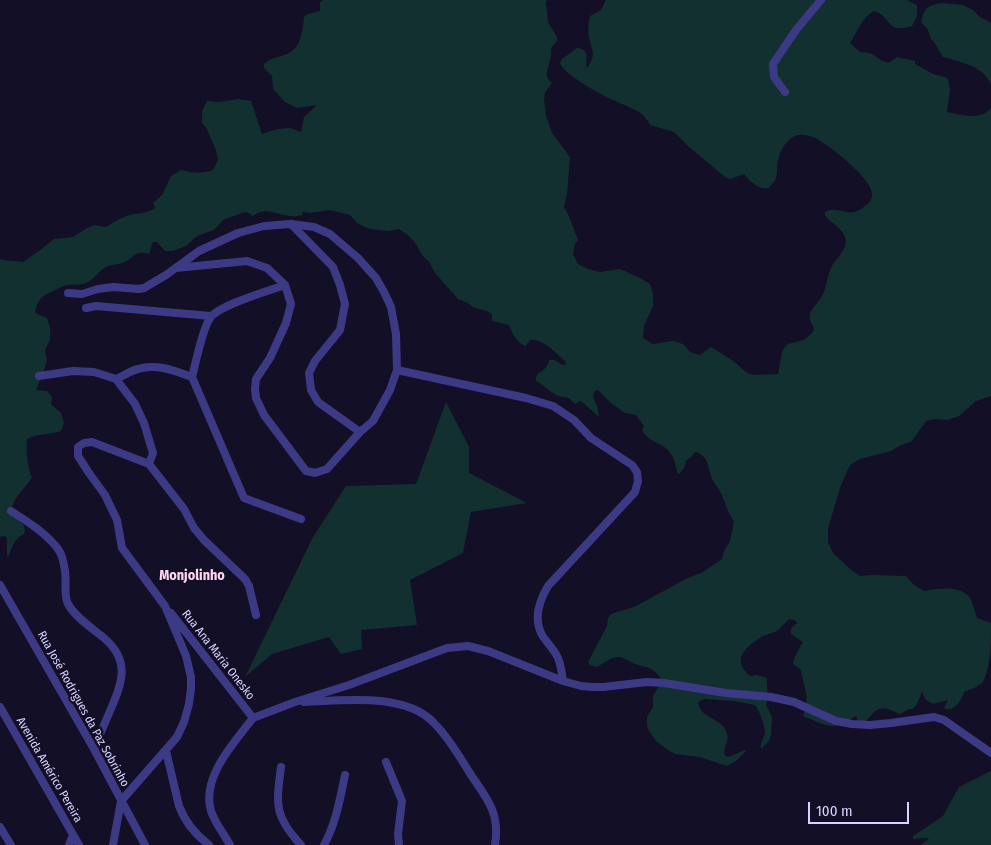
<!DOCTYPE html>
<meta charset="utf-8">
<style>
body{margin:0}
#map{position:relative;width:991px;height:845px;overflow:hidden;background:#130f26;font-family:"Fira Sans Condensed",sans-serif}
canvas{display:block}
.scale{position:absolute;left:808px;top:802px;width:101px;height:22px;box-sizing:border-box;border:2px solid #d9d4ff;border-top:0;padding-left:6px;font-size:15px;line-height:18px;white-space:nowrap;color:#d9d4ff;-webkit-text-stroke:4px #130f26;paint-order:stroke}
</style>
<div id="map">
<canvas width="991" height="845"></canvas>
<div class="scale">100 m</div>
</div>
<script>
const g = document.querySelector('canvas').getContext('2d');
g.lineJoin = 'round';
function fill(path, color) { g.fillStyle = color; g.fill(path, 'evenodd'); }
function stroke(path, color, width, dash) { g.strokeStyle = color; g.lineWidth = width; g.lineCap = dash ? 'butt' : 'round'; g.setLineDash(dash || []); g.stroke(path); }
function write(font, color, halo, rows, align = 'center') {
  g.font = font + ' "Fira Sans Condensed",sans-serif'; g.lineWidth = 5; g.setLineDash([]); g.textBaseline = 'middle'; g.strokeStyle = halo; g.fillStyle = color; for (const [text, x, y, turn = 0] of rows) {
    g.save(); g.translate(x, y); g.rotate((+turn || 0) * Math.PI / 180); g.textAlign = isNaN(turn) ? turn : align; if (halo) g.strokeText(text, 0, 0); g.fillText(text, 0, 0); g.restore();
  }
}
const green = new Path2D(`
 M323,0h224l-1,3 2,19 9,15v4l-6,7c2,10 -6,23 -4,29 0,1 4,5 5,6l-7,10 -1,6 2,16 6,18 18,24 -3,37 -3,13 4,7 10,26 -3,4 -2,10 5,10 10,5 12,3 20,-3 20,9 10,6 3,10v12l-9,20 -1,12 10,6 20,-3 10,3 7,8 10,3 11,-8 21,13 15,13 7,2 24,-1 4,-22 2,-4 4,-4 16,-4 9,-8 1,-4c-11,-17 3,-21 9,-34 4,-8 4,-18 8,-26 4,-9 18,-19 14,-31 -2,-7 -13,-14 -18,-19l-2,-3v-3c17,-8 22,9 40,-6 3,-2 6,-5 7,-9 5,-15 -44,-53 -57,-59 -7,-3 -16,-5 -22,-1 -10,7 -15,17 -16,30 0,3 0,8 -1,11 -1,3 -5,7 -7,10 -11,2 -18,-6 -25,-14l-14,5 -5,-2 -36,-30 -15,-15 -24,-7c-2,-4 -4,-7 -7,-10 -8,-6 -19,-10 -28,-14 -12,-5 -52,-27 -55,-38l2,-4 15,-11c14,2 8,10 10,20 3,-4 6,-10 6,-15 0,-1 -2,-7 -2,-8 -3,-10 -4,-19 -1,-29l11,-6 5,-10h301l10,5v11l-5,10c-26,9 -21,-11 -38,-15 -13,7 -16,21 -24,32l10,9 11,1 8,6 9,4 9,-6 18,4v3l18,10 12,3 3,2 2,11 -3,22c15,3 33,9 44,-4v288l-15,5 -17,15 -11,4 -12,-1 -10,2 -15,21 -10,3 -10,6 -31,8 -10,6 -9,20 -13,43v14l5,11 17,16 10,7 10,-1 36,1 8,9 10,6c13,-3 37,-6 46,7 3,6 5,14 7,20l14,5c0,18 0,41 -7,57 -4,7 -13,9 -20,12 -3,9 -10,21 -20,16l4,-8 -15,4 -7,-4 -4,-8 -5,12 -4,5h-4l-9,5c-25,-12 -23,-3 -40,13l-2,-2 -1,-8 -2,-1c-22,17 -28,9 -52,0 8,-21 1,-26 -2,-46l-8,-6 1,-6 9,-16c-10,-7 -19,-9 -6,-19l-1,-2 -6,-2c-6,4 -7,7 -12,11 -4,3 -10,4 -15,6 -16,10 -33,23 -13,40l7,-1 10,3c-1,9 3,18 -1,27l6,12 -1,17 -2,7 -8,8c-1,-7 3,-10 4,-16 0,-7 -6,-23 -10,-28l-21,-4 -30,-2 -6,3c1,3 1,5 3,8 6,9 22,10 26,23 3,8 -5,15 -2,23l4,1 16,-7 1,1 -10,10 -9,5 -27,-9 -25,-3 -7,-4 -12,-9 -7,-10 -2,-5v-9l6,-10v-11l9,-16c-10,-14 -12,-11 -27,-16 -5,-2 -10,-6 -15,-7 -8,-1 -16,6 -23,10l-7,-2 -2,-3 19,-36 1,-8 3,-4 23,-7 52,-28 17,-7 19,-13 2,-8 6,-10 4,-19 -6,-11 -7,-18 -9,-14 -6,-20 -7,-6 -4,-1 -3,4 -6,5 -2,7 -6,7c-2,-7 -3,-15 -7,-21 -6,-11 -24,-12 -29,-24l2,-4 -8,-11 -11,-2 -13,-9 -14,-14 -3,1 -2,5 4,10 2,11 -17,-15 -2,-1 -5,3 -6,-6c-19,-2 -18,-9 -33,-17 -1,-9 6,-8 10,-14 2,-2 2,-4 3,-7h5l9,5 3,-1 -1,-3c-9,-8 -23,-23 -35,-21l-4,6c-9,-2 -14,-13 -17,-21l-17,-4v-7l-3,-2 -16,-5 -5,-4 -10,-4 -23,-26 -5,-10 -8,-8 -6,-11 -7,-8 -10,-7 -10,2 -12,-1 -10,-2 -10,-5 -7,-8 -20,-5 -20,3 -8,-1 1,3c-5,1 -9,2 -13,1 -14,-1 -24,-10 -37,0l-6,-4 -5,1 -19,7 -9,10 -17,6 -11,10 -13,5h-8l-8,-9h-4l-1,2 -3,10c-14,-4 -14,3 -24,8 -6,3 -13,2 -19,5 -7,3 -11,12 -18,15 -8,5 -15,1 -22,3 -3,1 -19,9 -21,10 -7,5 -8,9 -10,17l2,2 10,4 3,10v12l-5,10 2,10 -3,10 -8,20 11,1 5,6 -1,7 10,9 3,10 -2,6 -3,3 -25,4 -7,3c-1,14 0,26 5,39l-16,20 -6,13 14,15 1,5 -1,3c-10,4 -12,14 -16,23l-1,-2v-17l-2,-2 -5,1v-278l4,1 19,2 16,-11 15,-12 19,-2 12,-8 9,-4 12,2c7,-5 15,-9 23,-12 9,-2 15,-1 25,-6l1,-2 -2,-4 9,-8 9,-19 10,-6c12,3 21,4 32,0l5,-10 -2,-10 -5,-11 -4,-10 -5,-6v-12l5,-10 12,1 20,-3 12,2 11,33 15,-5 13,-1 11,4 3,-15 13,-12 -20,3 -12,-6 -12,-13 -1,-13 -8,-8v-4c7,-7 17,-7 25,-11 12,-6 14,-24 15,-36l4,-3 12,-3v-8z
 M942,3l21,2 10,5 7,7 11,6v61c-9,-19 -29,-21 -48,-27l-9,-15 -3,-3 -3,-9 -7,-8c4,-15 7,-17 21,-19z
 M446,402l23,45v26l58,30 -56,9 -8,41 -53,27 7,45 -56,5 1,19 -21,5 -12,-17 -57,17 -27,23 68,-140 33,-51 70,-2z
 M991,771v74h-71l9,-6 -2,-1 -14,1v-3l30,-20 16,-29z`);
const minor = new Path2D(`
 M785,92l-11,-15 -1,-13 23,-34 25,-30
 M291,224l42,43 7,18 5,19 -5,26 -25,31 -6,12 2,17 7,12 42,30
 M68,293l14,1 16,-5 15,-2 26,2 5,-1 22,-13 33,-24 39,-18 26,-7 27,-2 23,3 16,7 28,24 18,20 8,14 7,15 5,27 1,36 -7,20 -17,31 -13,11 -33,37 -12,4 -9,-2 -42,-56 -8,-17 -1,-9 1,-10 14,-21 16,-35 5,-19 -6,-19 -18,-17 -20,-7 -71,7
 M86,308l10,-2 115,10
 M397,370l129,28 27,8 21,14 17,18 41,27 5,7 1,9 -3,11 -87,94c-9,15 -15,32 -6,49 5,8 12,14 16,23 3,7 4,15 5,23l18,5 11,1h11l44,-5 17,1 62,10 45,4 23,5 42,19 16,3 18,1 21,-2 43,-6 10,3 47,33
 M39,376l34,-5 21,1 22,7 19,25 9,19 9,30 -4,11
 M192,377c4,-15 10,-47 18,-59 9,-13 58,-27 75,-33
 M116,379c7,-3 14,-8 22,-10 18,-6 37,2 54,8l52,121 57,21
 M11,511c17,11 35,22 47,38 4,5 6,15 7,22 2,11 -2,22 3,33 7,13 25,25 36,34 27,23 18,45 6,73 -5,12 -11,25 -16,38
 M0,585l94,164 51,96
 M171,613l82,105
 M304,702c39,-1 99,-10 129,20 15,15 27,35 38,53 17,25 29,38 24,70
 M0,707l79,138
 M253,718l42,-16 54,-17 98,-37 21,-2 20,5 75,30
 M166,751l13,55c6,16 17,29 30,39
 M386,762l16,39 -4,33 1,11
 M281,767c-2,18 -7,39 3,55 4,9 11,16 17,23
 M0,827l11,18
 M69,845l4,-10
 M113,845l8,-44 56,-64 7,-15 5,-18 2,-15v-12l-5,-21 -21,-50 -43,-58 -5,-28 -12,-25 -16,-22 -11,-17v-9l6,-4 8,-1 57,22 35,45 10,19 10,12 41,39 4,7 7,29
 M230,845c-6,-11 -15,-22 -19,-34 -10,-34 23,-68 42,-93
 M324,845c12,-22 16,-46 21,-70`);
const streetNames = [
 ["Rua Ana Maria Onesko",218,655,52],
 ["Rua José Rodrigues da Paz Sobrinho",83,709,61],
 ["Avenida Américo Pereira",49,770,60]
];
const neighbourhoodNames = [
 ["Monjolinho",192,576]
];
fill(green, '#12302f');
stroke(minor, '#3d3a85', 8);
write('12px', '#d9d4ff', '#130f26', streetNames);
write('bold 14px', '#ffd6f0', '#130f26', neighbourhoodNames);
</script>
